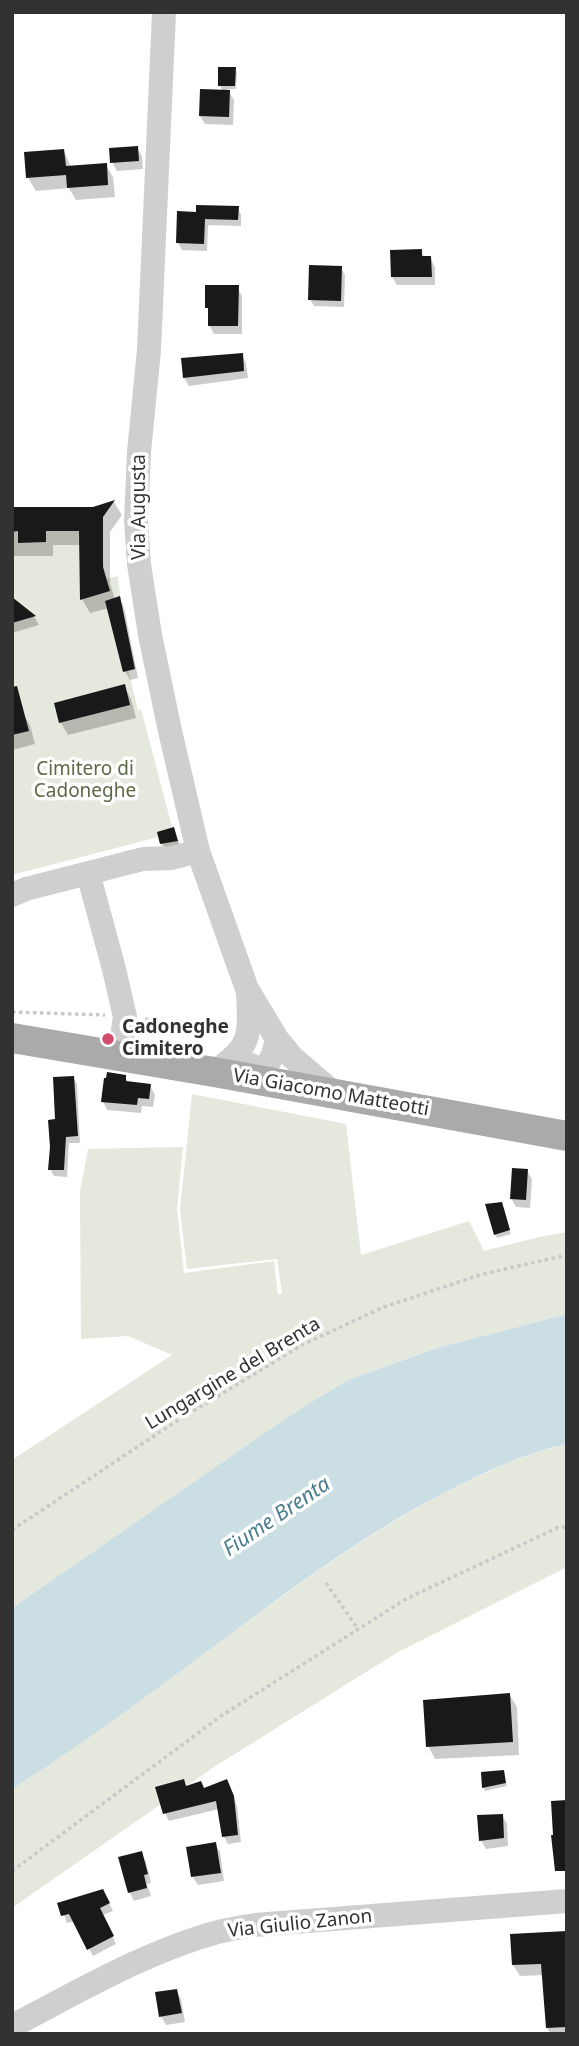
<!DOCTYPE html>
<style>
body{margin:0}
#map{position:relative;width:579px;height:2046px;overflow:hidden;background:#fff;font-family:"Noto Sans",sans-serif}
canvas{display:block}
.frame{position:absolute;inset:0;border:14px solid #323232;pointer-events:none}
</style>
<div id="map">
<canvas width="579" height="2046"></canvas>
<div class="frame"></div>
</div>
<script>
const g = document.querySelector('canvas').getContext('2d');
g.lineJoin = 'round';
function fill(path, color) { g.fillStyle = color; g.fill(path, 'evenodd'); }
function stroke(path, color, width, dash) { g.strokeStyle = color; g.lineWidth = width; g.lineCap = dash ? 'butt' : 'round'; g.setLineDash(dash || []); g.stroke(path); }
function write(font, color, halo, rows, align = 'center') {
  g.font = font + ' "Noto Sans",sans-serif'; g.lineWidth = 7; g.setLineDash([]); g.textBaseline = 'middle'; g.strokeStyle = halo; g.fillStyle = color; for (const [text, x, y, turn = 0] of rows) {
    g.save(); g.translate(x, y); g.rotate((+turn || 0) * Math.PI / 180); g.textAlign = isNaN(turn) ? turn : align; if (halo) g.strokeText(text, 0, 0); g.fillText(text, 0, 0); g.restore();
  }
}
const green = new Path2D(`
 M100,505h2c2,25 -2,50 4,74l12,-3 10,93 10,41 3,-1 31,118h2l5,17 -17,5 -4,-12 -146,38v-368h82z
 M192,1094l154,30 15,131 108,-34 15,30 55,-14 28,-5v82l-130,34 -89,32 -40,24 -45,30 -251,174v-148l160,-105 -44,-19 -47,3 -1,-147 8,-43 95,-2 -6,62 7,64 90,-12 4,34 4,-2 -5,-34 -90,10 -7,-59z
 M567,1444v123l-169,85 -184,115 -202,141v-119c76,-49 148,-103 220,-156 78,-57 153,-113 241,-154 30,-14 61,-28 94,-35z`);
const water = new Path2D(`
 M567,1314v130c-43,9 -84,29 -123,49 -76,39 -143,89 -212,140 -72,53 -144,108 -220,156v-181l251,-174 45,-30 40,-24 89,-32z`);
const shadow = new Path2D(`
 M183,12h21v2h-20z
 M235,69l2,4 -1,16h-9l7,11 -1,25 -28,-1 -5,-8 23,-24 -3,-7z
 M137,148l5,8 1,13 -26,2 -5,-9z
 M64,151l7,16 35,-2 7,12 2,20 -39,3 -7,-12 -33,3 -8,-13z
 M238,208l3,7v11l-33,-1 -1,26 -25,-1 -4,-7 19,-30z
 M421,251l4,7h5l5,9v18h-38l-5,-8z
 M341,268l4,7 -1,32 -30,-1 -4,-7z
 M237,287l5,9v38h-28l-5,-9 1,-13 -3,-5z
 M242,355l4,8 2,15 -59,8 -5,-8 -1,-18z
 M114,502l8,13 -12,17v51l5,17 4,-2 5,9 14,71 -8,2 -5,-9 -16,-63 -19,5 -8,-14 -1,-54h-28v11h-41v-47l81,-1z
 M17,603l18,15 4,7 -27,8v-29z
 M124,686l7,13 5,19 -68,17 -7,-12 -5,-19z
 M22,712l8,13 5,19 -23,6v-35z
 M173,829l8,19 -15,2 -4,-7z
 M73,1077l4,7 3,59h-11l-2,34 -13,-1 -4,-7 7,-48z
 M125,1077l4,6 21,3 5,9 -2,12 -11,-1 -1,7 -34,-3 -4,-9z
 M527,1171l5,8 -2,29 -14,-1 -5,-9z
 M504,1208l7,26 -14,4 -2,-4z
 M509,1694l8,13 2,48 -84,4 -7,-13z
 M503,1772l4,14 -22,5 -2,-4z
 M186,1788l44,1 7,17 4,36 -13,2 -4,-7 -5,-28 -50,12 -4,-8z
 M502,1815l5,9 1,22 -22,3 -5,-9z
 M215,1844l5,8 4,29 -26,4 -5,-8z
 M141,1853l5,9 5,21 -4,1 4,12 -17,5 -4,-8 -9,-34z
 M107,1899l6,12 -10,4 13,29 -23,12 -18,-35 -8,2 -7,-19z
 M567,1933v101h-16l-4,-6 -3,-53 -24,1 -7,-11z
 M176,1990l5,9 4,23 -19,3 -5,-9z`);
const building = new Path2D(`
 M218,67h18l-1,19h-17z
 M200,89l30,1 -1,27 -30,-1z
 M138,146l1,15 -29,2 -1,-15z
 M64,149l2,17 41,-3 1,22 -41,3 -1,-13 -40,3 -2,-26z
 M196,205l43,1 -1,14 -33,-1 -1,25 -28,-1 1,-32 19,1z
 M422,249v7h9l1,21h-41l-1,-27z
 M309,265l33,1 -1,35 -33,-1z
 M205,285h34l-1,41h-30v-18h-3z
 M243,353l1,18 -61,7 -2,-20z
 M115,500l-12,17v50l7,24 -30,9 -1,-69h-33v11l-28,1v-12l-6,1v-25h81z
 M120,596l15,73 -12,3 -18,-71z
 M12,597l24,19 -24,7z
 M125,684l5,21 -71,18 -5,-20z
 M17,686l12,45 -17,4v-48z
 M174,827l4,14 -18,3 -3,-12z
 M107,1072l19,3v6l25,3 -2,15 -11,-1 -1,7 -36,-3 3,-24h2z
 M74,1076l4,60 -12,1 -2,33h-16l2,-23 -2,-27 7,-1 -2,-42z
 M512,1168l16,1 -2,31 -16,-1z
 M502,1202l8,28 -16,5 -9,-31z
 M510,1693l3,49 -87,5 -3,-47z
 M504,1770l2,13 -24,5 -1,-16z
 M184,1779l2,7 15,-5 3,7 23,-9 7,17 4,39 -16,2 -6,-36 -53,13 -8,-27z
 M567,1800v71h-12l-4,-36h2l-2,-34z
 M503,1814l1,24 -25,3 -2,-26z
 M216,1842l5,31 -30,4 -5,-30z
 M142,1851l6,23 -4,1 3,13 -19,5 -10,-36z
 M103,1889l7,14 -10,5 14,28 -27,14 -18,-36 -8,2 -4,-13z
 M567,1931v96l-21,1 -5,-64 -29,1 -2,-31z
 M177,1989l5,24 -23,4 -4,-25z`);
const path = new Path2D(`
 M12,1012l93,3
 M145,1019l83,10
 M12,1530l157,-104 133,-81 82,-38 99,-33 84,-19
 M326,1583l32,46
 M12,1871l209,-155 185,-117 151,-71 10,-1`);
const minor = new Path2D(`
 M164,12l-15,338 -10,102 -3,69 3,43 11,71 20,96 28,120 49,138 30,50 15,18 43,37
 M88,873l26,96 11,48 -6,39
 M12,895l14,-6 117,-30 29,-1 26,-7
 M251,1065l7,15 15,-25 4,-16
 M214,1072c38,-26 36,-36 34,-79
 M12,2026c66,-34 135,-75 206,-94 12,-3 25,-5 37,-7l312,-24`);
const major = new Path2D(`
 M12,1038l202,34 353,64`);
const markers = [
 [108,1039,7,"#d14d6a"]
];
const streetNames = [
 ["Via Augusta",140,507,-90],
 ["Via Giacomo Matteotti",331,1093,10],
 ["Lungargine del Brenta",233,1374,-31],
 ["Via Giulio Zanon",300,1924,-6]
];
const parkNames = [
 ["Cimitero di",85,770],
 ["Cadoneghe",85,792]
];
const poiNames = [
 ["Cadoneghe",122,1028],
 ["Cimitero",122,1050]
];
const waterNames = [
 ["Fiume Brenta",277,1517,-34]
];
fill(green, '#e4e8dd');
fill(water, '#cadee4');
fill(shadow, '#0003');
fill(building, '#191919');
stroke(path, '#c9c9c9', 3.5, [3.5, 3.5]);
stroke(minor, '#cfcfcf', 24);
stroke(major, '#aaa', 30);
for (const [x, y, r, color] of markers) { const dot = new Path2D(); dot.arc(x, y, r, 0, 2 * Math.PI); g.fillStyle = color; g.fill(dot); stroke(dot, '#fff', 2.5); }
write('19px', '#323232', '#fff', streetNames);
write('19px', '#5b6945', '#fff', parkNames);
write('bold 19px', '#323232', '#fff', poiNames, 'left');
write('italic 21px', '#497c8c', '#fff', waterNames);
</script>
